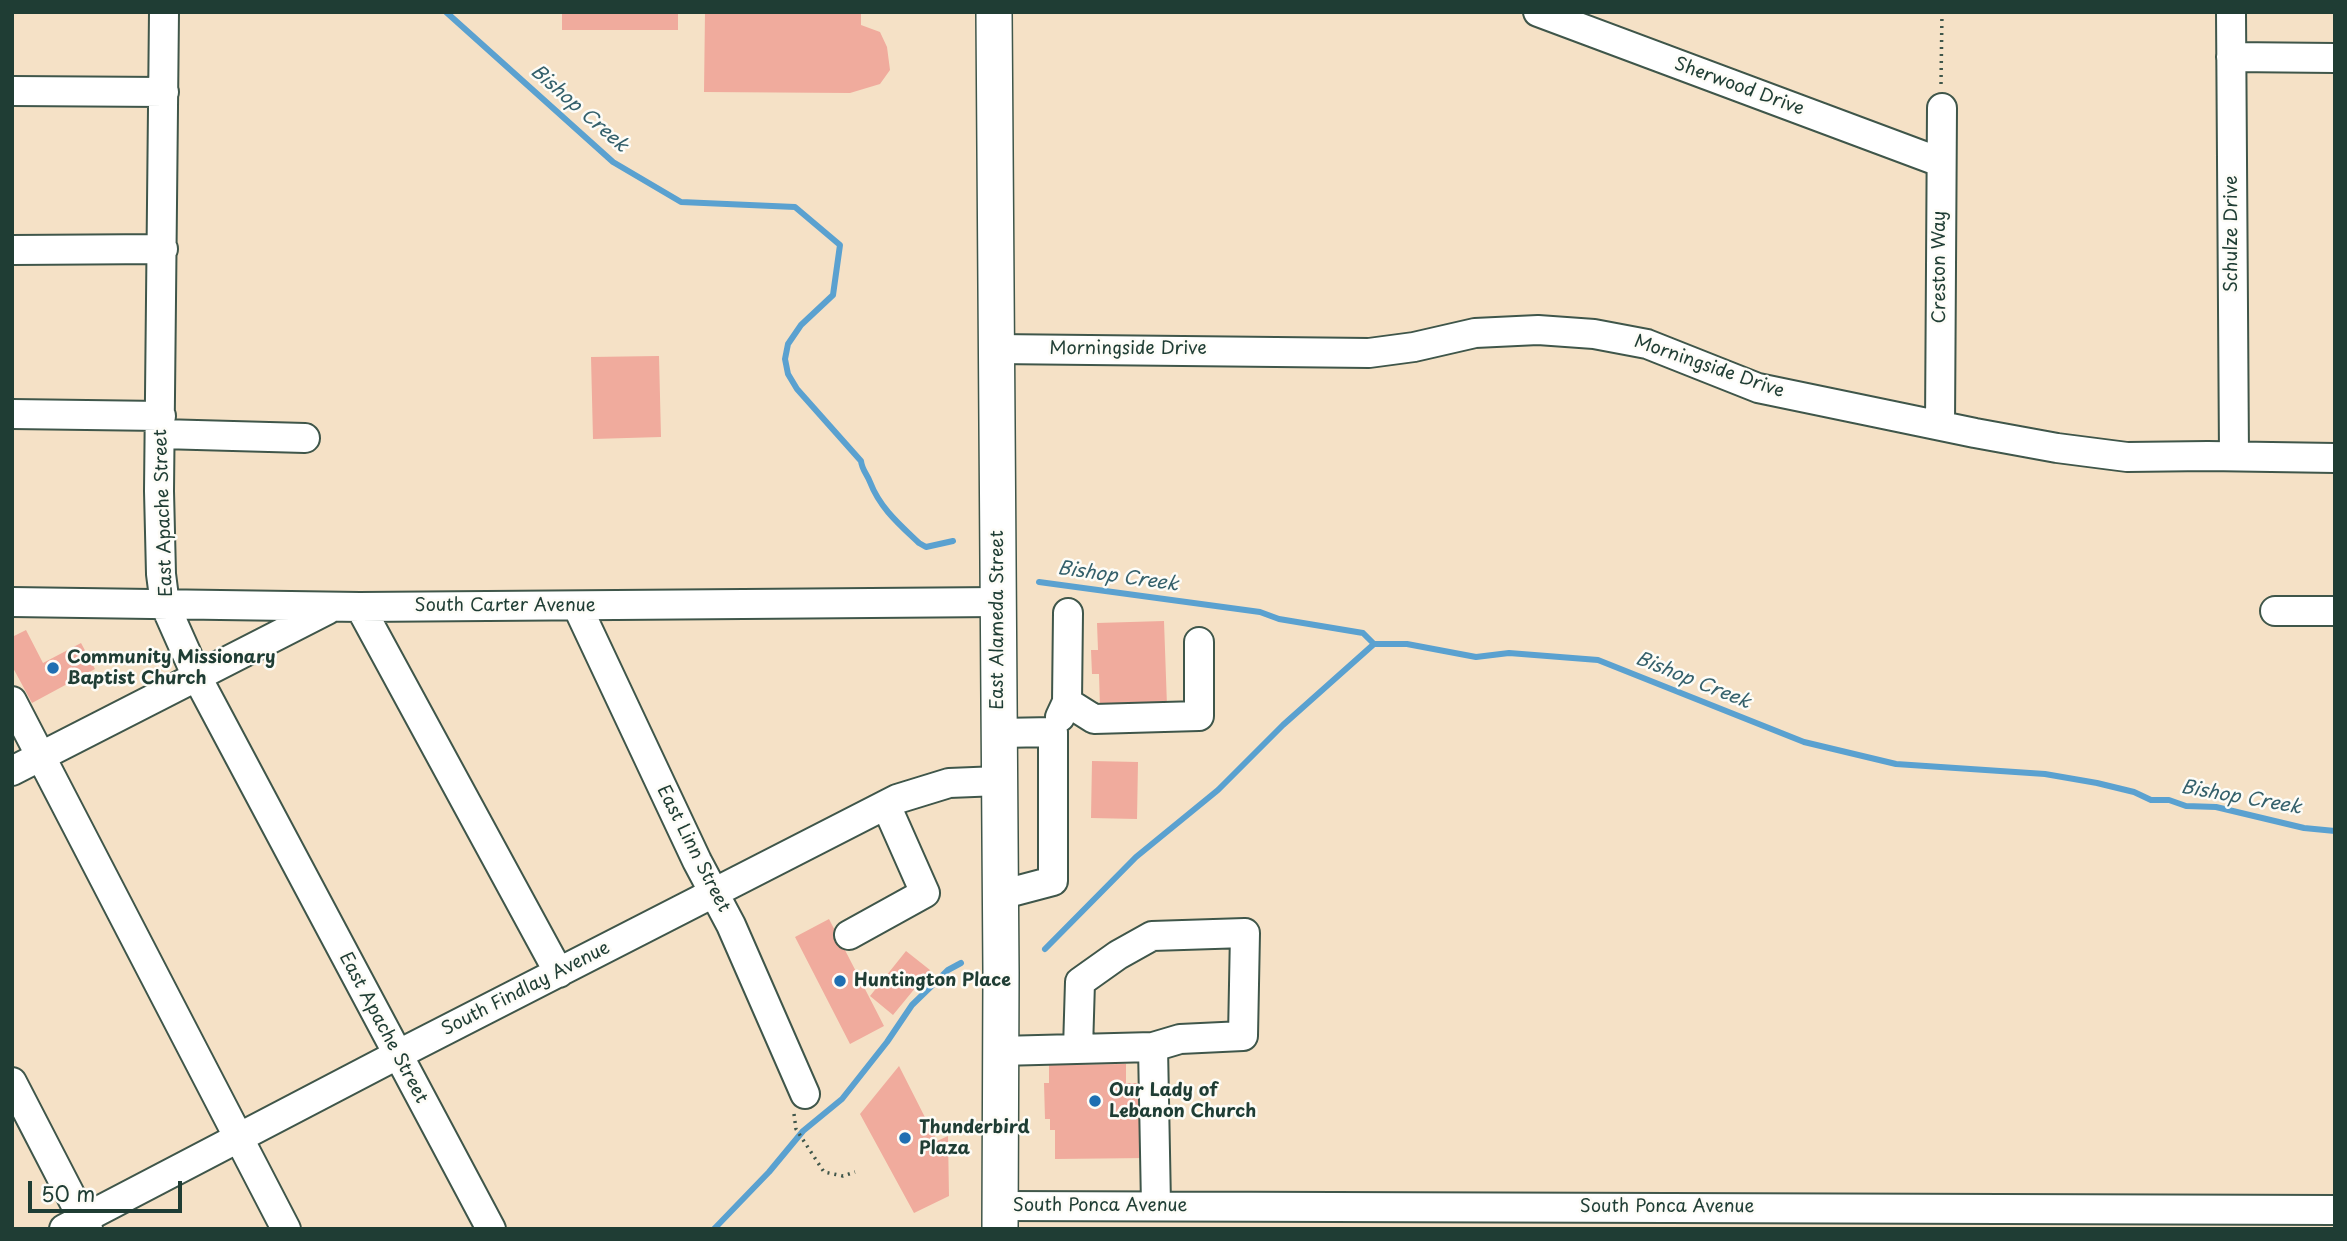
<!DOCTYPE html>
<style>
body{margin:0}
#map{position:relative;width:2347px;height:1241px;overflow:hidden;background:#f5e1c6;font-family:"Playpen Sans",sans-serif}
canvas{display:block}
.frame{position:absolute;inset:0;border:14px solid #1f3d34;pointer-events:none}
.scale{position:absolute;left:28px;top:1181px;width:154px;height:32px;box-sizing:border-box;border:4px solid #1f3d34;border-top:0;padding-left:9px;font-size:21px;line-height:24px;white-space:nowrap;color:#1f3d34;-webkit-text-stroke:5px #fdfcf7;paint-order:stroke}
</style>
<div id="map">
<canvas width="2347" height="1241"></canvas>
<div class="frame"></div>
<div class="scale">50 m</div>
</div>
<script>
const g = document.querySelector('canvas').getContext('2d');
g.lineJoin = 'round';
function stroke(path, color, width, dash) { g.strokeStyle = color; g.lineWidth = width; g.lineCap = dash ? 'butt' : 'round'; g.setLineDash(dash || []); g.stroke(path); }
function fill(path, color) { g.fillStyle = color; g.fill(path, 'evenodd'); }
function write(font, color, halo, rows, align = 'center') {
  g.font = font + ' "Playpen Sans",sans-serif'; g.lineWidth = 5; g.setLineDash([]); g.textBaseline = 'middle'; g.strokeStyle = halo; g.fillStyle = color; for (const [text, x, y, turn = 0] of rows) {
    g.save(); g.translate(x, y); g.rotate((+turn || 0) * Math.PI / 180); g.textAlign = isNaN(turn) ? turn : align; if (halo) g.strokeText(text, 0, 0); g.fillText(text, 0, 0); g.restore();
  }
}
const stream = new Path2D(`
 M446,12l167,150 68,40 114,5 45,38 -7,50 -32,30 -13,19 -3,15 3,15 9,15 64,72c1,9 6,13 9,21 10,26 29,42 49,61l7,4 27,-6
 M1039,582l221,30 19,7 84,14 11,11
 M1374,644h33l69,13 33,-4 89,7 206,82 92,22 149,10 52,9 37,9 17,8h18l17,6 30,1 88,21 31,3
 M1045,949l91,-92 82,-67 65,-65 91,-81
 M714,1229l55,-57 34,-41 39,-32 45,-57 25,-37 36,-35 13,-7`);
const building = new Path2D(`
 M562,12h116v18h-116z
 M705,12h156v13l19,7 7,15 3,23 -10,14 -30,9 -146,-1z
 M659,356l2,81 -68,2 -2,-82z
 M1164,621l3,85 -67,2 -1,-34h-7l-1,-24h7l-1,-27z
 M26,630l17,33 38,-20 14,26 -63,34 -20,-37v-29z
 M1092,761l46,1 -1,57 -46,-1z
 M829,919l55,107 -34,18 -55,-107z
 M906,951l24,19 -37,45 -23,-19z
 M1126,1064v19h20l1,75 -92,1v-29h-5v-11h-5l-1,-36h5v-18z
 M899,1066l38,75 11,-5 1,60 -35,17 -54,-99z`);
const path = new Path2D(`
 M1941,84l1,-72
 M794,1114l2,15 28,43 19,4 12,-4`);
const minor = new Path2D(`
 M164,12l-5,479 2,83 4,31 32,72 294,552
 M1538,12l402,150
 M2231,12l3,444
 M2231,57l104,1
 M12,91l152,1
 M12,250l151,-1
 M996,349l373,4 45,-6 61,-14 63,-3 56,4 53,10 111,44 217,45 82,15 70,9 81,-1 127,2
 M12,414l149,2
 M1940,425l2,-317
 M161,434l144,4
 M12,602l348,5 639,-5
 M577,606l120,255 34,64 74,169
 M360,607l199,366
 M2275,611h60
 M12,701l274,528
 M1067,702l27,17 105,-3v-74
 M1060,717l7,-15 1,-89
 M999,733l54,-1v149l-53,14
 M12,771l315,-161
 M849,935l76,-42 -39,-88
 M1153,1047l3,158
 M1000,1051l153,-4 27,-8 63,-3 2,-103 -93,3 -34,19 -38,27 -2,67
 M12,1082l76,147
 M1000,1206l1335,4
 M64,1229l333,-174 500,-256 52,-16 50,-2`);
const major = new Path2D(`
 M994,12l7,961 -1,256`);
const markers = [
 [53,668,7,"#1f6fb2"],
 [840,981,7,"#1f6fb2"],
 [1095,1101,7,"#1f6fb2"],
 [905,1138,7,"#1f6fb2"]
];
const streetNames = [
 ["Sherwood Drive",1739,87,20],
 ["Schulze Drive",2232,234,-90],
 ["Creston Way",1940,267,-90],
 ["Morningside Drive",1128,349],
 ["Morningside Drive",1709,367,19],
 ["East Apache Street",164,513,-92],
 ["South Carter Avenue",505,606],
 ["East Alameda Street",998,620,-90],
 ["East Linn Street",693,849,63],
 ["South Findlay Avenue",526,989,-27],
 ["East Apache Street",383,1028,62],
 ["South Ponca Avenue",1100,1206],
 ["South Ponca Avenue",1667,1207]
];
const poiNames = [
 ["Community Missionary",67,658],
 ["Baptist Church",67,679],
 ["Huntington Place",854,981],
 ["Our Lady of",1109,1091],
 ["Lebanon Church",1109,1112],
 ["Thunderbird",919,1128],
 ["Plaza",919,1149]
];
const waterNames = [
 ["Bishop Creek",579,109,41],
 ["Bishop Creek",1118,577,8],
 ["Bishop Creek",1693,681,22],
 ["Bishop Creek",2241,798,10]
];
stroke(stream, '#5aa1d0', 6);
fill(building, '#f0ab9d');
stroke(minor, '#3f564a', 32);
stroke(major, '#3f564a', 38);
stroke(path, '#3f564a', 3.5, [2, 5]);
stroke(minor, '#fff', 28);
stroke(major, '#fff', 35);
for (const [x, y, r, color] of markers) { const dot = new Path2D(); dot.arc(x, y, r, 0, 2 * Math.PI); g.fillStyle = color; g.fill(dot); stroke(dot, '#fdfcf7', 2.5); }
write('18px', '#1f3d34', '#fdfcf7', streetNames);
write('bold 18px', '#1f3d34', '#fdfcf7', poiNames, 'left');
write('italic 19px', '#34606b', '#fdfcf7', waterNames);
</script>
